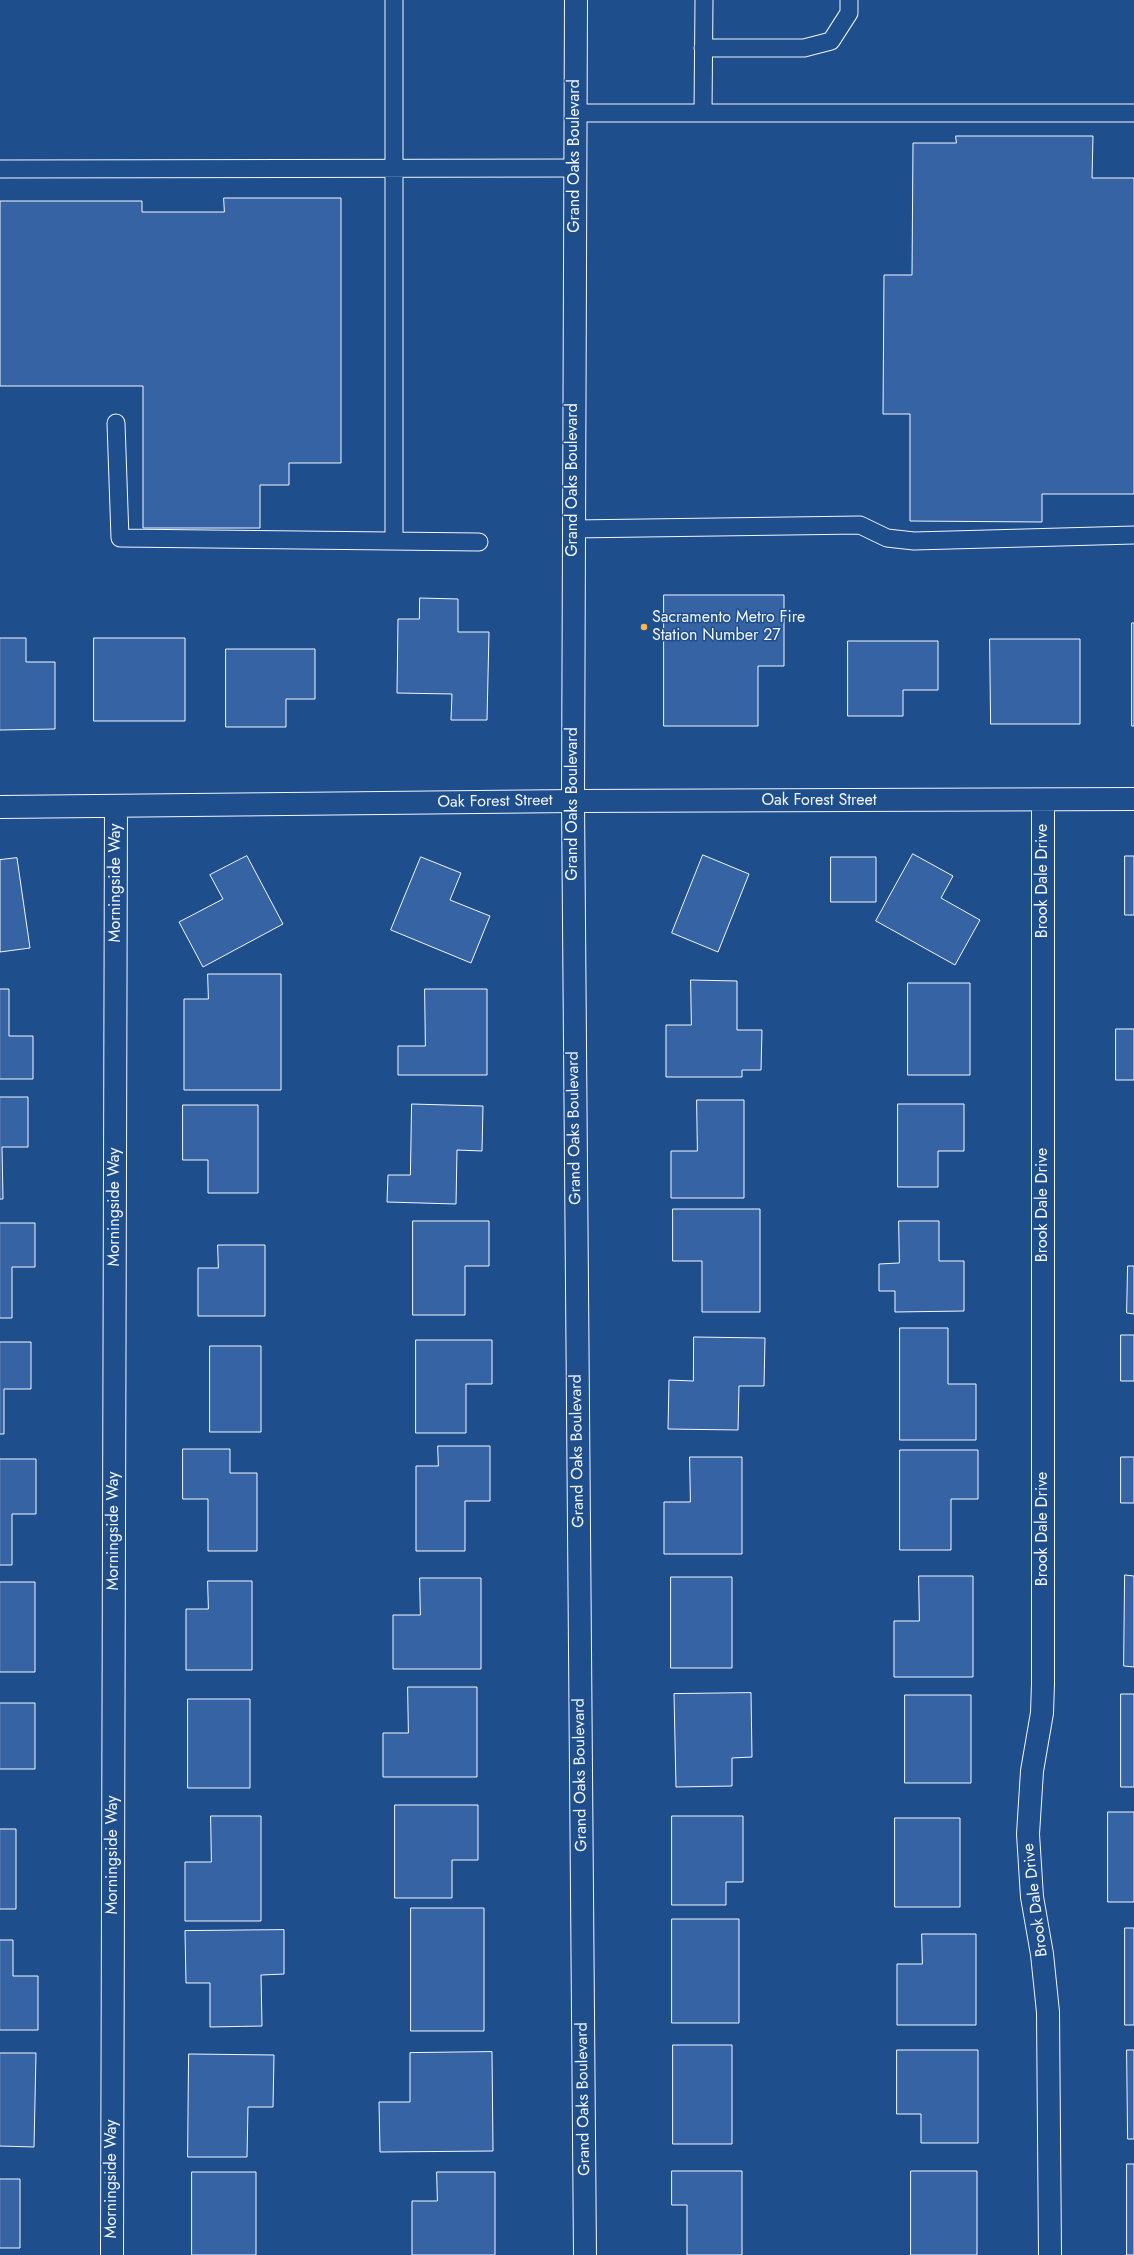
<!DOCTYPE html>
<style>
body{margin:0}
canvas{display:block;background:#1f4e8c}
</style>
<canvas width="1134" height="2255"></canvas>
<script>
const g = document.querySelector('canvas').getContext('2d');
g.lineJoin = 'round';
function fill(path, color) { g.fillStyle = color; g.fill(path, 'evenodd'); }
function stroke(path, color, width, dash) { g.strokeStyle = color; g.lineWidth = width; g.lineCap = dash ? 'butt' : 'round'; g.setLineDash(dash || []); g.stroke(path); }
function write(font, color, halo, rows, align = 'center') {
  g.font = font + ' Jost,sans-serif'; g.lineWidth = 3; g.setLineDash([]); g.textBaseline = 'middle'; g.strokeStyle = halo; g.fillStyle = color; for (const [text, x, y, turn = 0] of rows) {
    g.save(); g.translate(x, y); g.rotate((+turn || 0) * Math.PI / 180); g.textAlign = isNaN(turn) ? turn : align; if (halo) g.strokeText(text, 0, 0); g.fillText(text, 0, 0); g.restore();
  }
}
const building = new Path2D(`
 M956,136h137l-1,42h42v316h-92v28l-132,-1v-107h-27l1,-139h28l1,-132h43z
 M224,198h117v265h-52v22h-29v43h-117v-142h-143v-185h142v11h82z
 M664,595h120v71h-26v60h-94z
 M420,598l38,1v33h31l-2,88h-36l1,-26 -55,-1 1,-74h21z
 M1132,623h2v103h-2z
 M0,638h26v24h29v67l-55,1z
 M94,638h91v83h-91z
 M990,639h90v85h-89z
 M848,641h90v49h-35v26h-55z
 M226,649h89v50h-29v28h-60z
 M913,854l40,22 -12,22 39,22 -25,45 -79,-44z
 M703,855l46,19 -31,78 -46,-19z
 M247,856l36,68 -80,43 -24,-45 44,-23 -13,-24z
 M1125,856h9v59h-9z
 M421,857l40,16 -11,27 40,16 -19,47 -80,-33z
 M831,857h45v45h-45z
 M17,858l13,90 -30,4v-92z
 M208,974h73v116h-97v-91h24z
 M691,980l46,1v49h25l-1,40h-19v7h-76v-52h25z
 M908,983h62v92h-62z
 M0,989h9v47h24v43h-33z
 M425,989h62v86h-89v-29h27z
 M1116,1029h18v51h-18z
 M0,1097h28v50h-26l1,52h-3z
 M697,1100h47v98h-73v-47h26z
 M412,1104l71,2 -1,45 -25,-1 -1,54 -69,-2 1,-27h22z
 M898,1104h66v47h-26v36h-40z
 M183,1105h75v88h-50v-33h-25z
 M673,1209h87v103h-58v-51h-29z
 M413,1221h76v45h-24v49h-52z
 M899,1221h40v40h25v50l-69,1v-21h-16v-27l20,-1z
 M0,1223h35v44h-23v51h-12z
 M218,1245h47v71h-67v-48h20z
 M1128,1266h6v48l-7,-1z
 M900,1328h48v56h28v56h-76z
 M1121,1335h13v46h-13z
 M694,1337l71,1 -1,48h-25l-1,44 -70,-1 1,-49 24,1z
 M416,1340h76v44h-26v49h-50z
 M0,1342h31v47h-27v45h-4z
 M210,1346h51v86h-51z
 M438,1446h52v55h-25v50h-49v-85h22z
 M183,1449h47v24h27v78h-49v-52h-25z
 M900,1450h78v49h-27v51h-51z
 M690,1457h52v97h-78v-52h26z
 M1121,1457h13v46h-13z
 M0,1459h36v55h-24v51h-12z
 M1125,1575l9,1v91l-10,-1z
 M919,1576h54v101h-79v-56h25z
 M671,1577h61v91h-61z
 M420,1578h61v91h-88v-54h27z
 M208,1581h44v89h-66v-61h22z
 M0,1582h35v90h-35z
 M408,1687h69v90h-94v-44h25z
 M751,1693l1,64 -20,1v28l-56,1 -2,-93z
 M1121,1694h13v93h-13z
 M905,1695h66v88h-66z
 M188,1699h62v89h-62z
 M0,1703h35v66h-35z
 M395,1805h83v55h-26v38h-57z
 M1108,1812h26v90h-26z
 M211,1816h50v105h-76v-59h26z
 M672,1816h71v66h-17v23h-54z
 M895,1818h65v89h-65z
 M0,1829h16v80h-16z
 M411,1908h73v123h-73z
 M672,1919h67v104h-67z
 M1125,1928h9v97h-9z
 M284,1930v44l-23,1 1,51 -52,1v-44h-24l-1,-52z
 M922,1934h54v91h-79v-61h25z
 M0,1940h13v36h25v54h-38z
 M673,2045h59v99h-59z
 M897,2050h81v93h-57v-29h-24z
 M1127,2050h7v89h-6z
 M492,2052l1,99 -113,1 -1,-50h31v-49z
 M0,2053h36l-2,94 -34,-1z
 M189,2054l85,1 -1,52h-25l-1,50h-59z
 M1127,2164h7v91h-7z
 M672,2171h70v84h-55v-50h-15z
 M911,2171h66v84h-66z
 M192,2172h64v83h-64z
 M437,2172h58v83h-83v-54h25z
 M0,2179h20v69h-20z`);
const service = new Path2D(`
 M703,48h101l27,-7 18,-28v-13
 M575,113h559
 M703,113l1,-113
 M0,169l575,-1
 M116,423l4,115 359,4
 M573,529l287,-4 27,13 27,3 220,-6
 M394,541v-541`);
const minor = new Path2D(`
 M1043,801v883l-1,29 -10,58 -4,63 4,63 10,57 6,58 2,243
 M0,807l573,-6 561,-2
 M112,2255l4,-1448`);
const tertiary = new Path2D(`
 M576,0l-3,801 12,1454`);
const markers = [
 [644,627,4,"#ffb74d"]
];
const streetNames = [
 ["Grand Oaks Boulevard",575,156,-90],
 ["Grand Oaks Boulevard",573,480,-90],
 ["Oak Forest Street",819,801],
 ["Oak Forest Street",495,802,-1],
 ["Grand Oaks Boulevard",573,804,-90],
 ["Brook Dale Drive",1043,881,-90],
 ["Morningside Way",116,883,-90],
 ["Grand Oaks Boulevard",575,1128,-91],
 ["Brook Dale Drive",1043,1205,-90],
 ["Morningside Way",115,1207,-90],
 ["Grand Oaks Boulevard",578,1451,-91],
 ["Brook Dale Drive",1043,1529,-90],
 ["Morningside Way",114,1531,-90],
 ["Grand Oaks Boulevard",581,1775,-91],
 ["Morningside Way",113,1855,-90],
 ["Brook Dale Drive",1036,1900,-97],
 ["Grand Oaks Boulevard",584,2099,-91],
 ["Morningside Way",112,2179,-90]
];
const poiNames = [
 ["Sacramento Metro Fire",652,618],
 ["Station Number 27",652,636]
];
fill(building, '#3563a3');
stroke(building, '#f2f6ff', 1);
stroke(service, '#f2f6ff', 19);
stroke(minor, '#f2f6ff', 24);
stroke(tertiary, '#f2f6ff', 24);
stroke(service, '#1f4e8c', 17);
stroke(minor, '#1f4e8c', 22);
stroke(tertiary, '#1f4e8c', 22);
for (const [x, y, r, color] of markers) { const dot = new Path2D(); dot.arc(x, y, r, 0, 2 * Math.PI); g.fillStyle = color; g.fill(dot); stroke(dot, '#1f4e8c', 1.5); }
write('16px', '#f2f6ff', '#1f4e8c', streetNames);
write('16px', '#f2f6ff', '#1f4e8c', poiNames, 'left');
</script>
